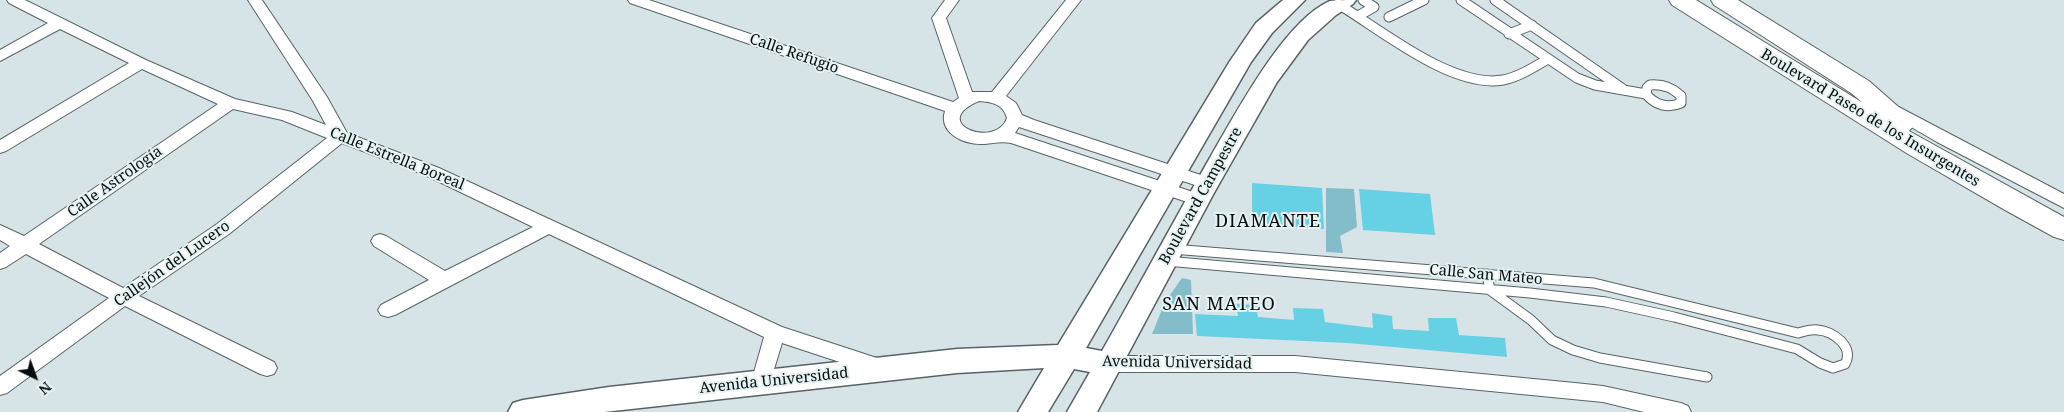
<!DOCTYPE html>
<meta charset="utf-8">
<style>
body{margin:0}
#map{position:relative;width:2064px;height:412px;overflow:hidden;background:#d7e4e7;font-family:"Noto Serif",serif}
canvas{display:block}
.north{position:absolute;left:10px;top:352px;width:50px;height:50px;-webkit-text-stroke:4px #e4f2f4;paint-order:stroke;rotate:138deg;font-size:14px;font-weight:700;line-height:20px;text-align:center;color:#080c0d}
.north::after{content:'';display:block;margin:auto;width:18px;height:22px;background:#080c0d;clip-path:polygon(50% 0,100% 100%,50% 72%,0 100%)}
</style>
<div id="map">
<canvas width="2064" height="412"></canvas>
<div class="north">N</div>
</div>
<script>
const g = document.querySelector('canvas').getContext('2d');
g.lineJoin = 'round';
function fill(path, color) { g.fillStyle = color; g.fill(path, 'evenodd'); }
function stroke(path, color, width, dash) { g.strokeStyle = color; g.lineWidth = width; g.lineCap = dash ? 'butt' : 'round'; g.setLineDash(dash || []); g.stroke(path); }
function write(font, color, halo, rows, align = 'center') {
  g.font = font + ' "Noto Serif",serif'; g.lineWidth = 4; g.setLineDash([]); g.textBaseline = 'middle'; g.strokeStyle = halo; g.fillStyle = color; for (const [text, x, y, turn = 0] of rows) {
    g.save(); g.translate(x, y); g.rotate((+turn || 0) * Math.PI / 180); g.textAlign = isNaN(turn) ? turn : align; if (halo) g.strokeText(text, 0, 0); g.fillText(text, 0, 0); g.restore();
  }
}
const green = new Path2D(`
 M1326,188l28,1 3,38 -17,9 3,17 -17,-1z
 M1182,278l9,2 2,54h-41l13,-32z`);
const building = new Path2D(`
 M1252,183l70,5 2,41 -72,-5z
 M1359,189l71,5 5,41 -72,-5z
 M1236,304l20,1 2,12 36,3 -1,-12 30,1 2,13 48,6 -1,-15 20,3 1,13 36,2 -1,-13h28l3,17 46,3 2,19 -160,-14 -150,-7 -2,-22 43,2z`);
const lane = new Path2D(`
 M1461,0l116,78 18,7 51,9
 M1495,0l128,89
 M1338,4c42,25 114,85 165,76 16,-3 31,-13 45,-21
 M1358,16l16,-9 -11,-7
 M1389,17l35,-17
 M1509,34l23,-9
 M1650,85c13,-1 22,2 31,11v7c-13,6 -26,2 -35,-9l1,-6z
 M1166,261l364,32 76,9 68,15 123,32 23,14 13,5 12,-4c10,-17 -12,-33 -27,-34 -8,-1 -13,1 -20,3l-204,-50 -422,-34
 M1487,274l3,16 41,30 21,20 21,10 27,8 107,19`);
const street = new Path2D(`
 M7,0h18l121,60 89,39 57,13 34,13 -13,-24 -65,-101h14l65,97 20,36 92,35 343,159 104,34 3,6 -3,6 -7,2 -97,-32 -14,46 -7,2 -7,-2 -3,-6 13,-46 -215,-103 -154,81 -7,2 -7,-2 -3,-5 3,-5 48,-25 -55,-34 -3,-5 3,-5 6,-2 6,2 59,35 88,-44 -106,-51 -85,-33 -113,91 -90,62 135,66 3,6 -3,6 -7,2 -7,-2 -135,-68 -118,87 -7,2v-19l109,-78 -83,-44 -20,13 -6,2v-16l10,-7 -10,-6v-15l24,11 194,-132 -76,-35 -136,82 -6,2v-13l129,-77 -69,-34 -60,32v-11l48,-27 -39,-20zM233,109l49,11 45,18 -110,86 -94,64 -84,-44z
 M628,0h21l304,102 6,-4 -27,-80 13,-18h14l-13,18 26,74h20l74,-92h15l-75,96 10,7 6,12 12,5 179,59 3,4 -3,4 -6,2 -188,-62 -4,6 190,63 3,4 -3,4 -6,2 -188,-63c-10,-2 -17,0 -27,1 -20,1 -46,-11 -39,-33l-315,-108zM979,101c13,1 24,3 28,17 -11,32 -80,5 -28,-17z
 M1893,104l171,90v14l-127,-66 -50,-29 -2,-4 2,-4z
 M1110,356h185l280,27 28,3 78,17 7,3 3,6h-47l-41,-10 -308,-30h-185l-7,-2 -3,-6 3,-6z`);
const secondary = new Path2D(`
 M1283,0h22l-33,33 -21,29 -165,286 16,3c37,-65 72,-131 109,-195 25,-43 74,-136 119,-155 7,-1 19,-1 26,-1l-3,4 -17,11 -28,25 -31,42 -62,109 -118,221h-30l23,-40 -16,-3 -26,43h-30l26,-44 -87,5 -353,39h-96l5,-9 10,-3 86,-13 348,-38 101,-4 172,-284 26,-38z`);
const primary = new Path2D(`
 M1669,0h27l167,103 -12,-10 -137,-88 -3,-5h27l131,81 42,37 4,6 -6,7 155,86v23l-10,-3 -49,-27 -97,-56 -236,-149z`);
const streetNames = [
 ["Calle Refugio",794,54,19],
 ["Boulevard Paseo de los Insurgentes",1870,118,31],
 ["Calle Estrella Boreal",397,159,22],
 ["Calle Astrología",115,182,-35],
 ["Boulevard Campestre",1201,196,-61],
 ["Callejón del Lucero",172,264,-35],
 ["Calle San Mateo",1486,275,5],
 ["Avenida Universidad",1177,363,1],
 ["Avenida Universidad",774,381,-6]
];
const quarterNames = [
 ["DIAMANTE",1268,222],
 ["SAN MATEO",1219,305]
];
fill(green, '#82bdc9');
fill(building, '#66d0e4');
stroke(lane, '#586366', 11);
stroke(street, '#586366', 2);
stroke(secondary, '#586366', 3);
stroke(primary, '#586366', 2);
stroke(lane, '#fff', 9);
fill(street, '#fff');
fill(secondary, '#fff');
fill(primary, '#fff');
write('15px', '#080c0d', '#e4f2f4', streetNames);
g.letterSpacing = '1px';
write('18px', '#080c0d', '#e4f2f4', quarterNames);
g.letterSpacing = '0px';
</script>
